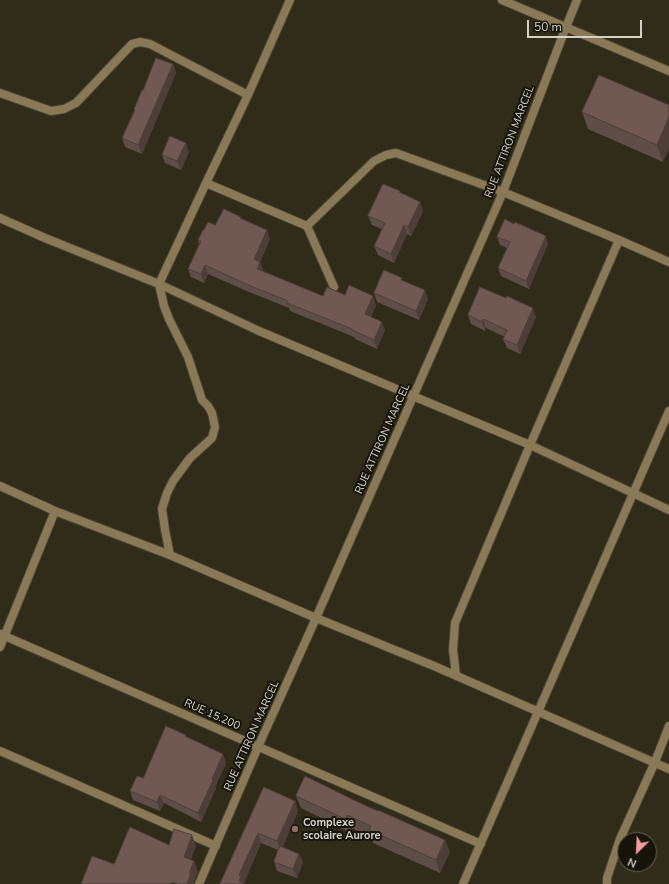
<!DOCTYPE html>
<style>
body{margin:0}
#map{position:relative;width:669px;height:884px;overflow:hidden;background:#312b19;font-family:"Nunito Sans",sans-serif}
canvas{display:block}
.north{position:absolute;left:617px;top:832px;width:40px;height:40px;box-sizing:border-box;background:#17140c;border:1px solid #636056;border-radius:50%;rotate:204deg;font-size:11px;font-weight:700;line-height:16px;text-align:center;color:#d5d1c6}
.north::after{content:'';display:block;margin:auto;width:14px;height:18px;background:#f49aa1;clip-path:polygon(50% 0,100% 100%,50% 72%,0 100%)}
.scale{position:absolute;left:527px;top:20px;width:115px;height:18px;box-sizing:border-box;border:2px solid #d5d1c6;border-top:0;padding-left:5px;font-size:12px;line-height:14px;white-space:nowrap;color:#d5d1c6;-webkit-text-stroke:3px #17140c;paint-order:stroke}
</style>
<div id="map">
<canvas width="669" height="884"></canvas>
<div class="north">N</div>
<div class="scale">50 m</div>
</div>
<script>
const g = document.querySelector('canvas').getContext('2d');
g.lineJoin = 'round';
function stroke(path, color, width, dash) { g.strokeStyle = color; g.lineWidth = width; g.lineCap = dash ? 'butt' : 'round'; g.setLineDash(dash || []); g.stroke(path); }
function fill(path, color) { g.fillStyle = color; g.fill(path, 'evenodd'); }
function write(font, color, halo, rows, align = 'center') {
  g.font = font + ' "Nunito Sans",sans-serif'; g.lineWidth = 4; g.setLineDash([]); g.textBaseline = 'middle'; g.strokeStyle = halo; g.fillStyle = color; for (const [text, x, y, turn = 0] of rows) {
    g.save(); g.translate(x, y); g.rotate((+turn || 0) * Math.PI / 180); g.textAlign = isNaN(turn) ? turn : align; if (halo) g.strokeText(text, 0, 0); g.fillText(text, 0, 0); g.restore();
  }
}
const minor = new Path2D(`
 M0,93l51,18 13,-2 12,-6 56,-59 8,-2 10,2 98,51
 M206,183l101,43
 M0,218l45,20 114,46 100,47 154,65 117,49 139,65
 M334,287l-27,-61 67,-65 12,-6 10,-2 107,39 116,48 50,22
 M0,486l55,25 115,44 146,63 118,48 235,103
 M170,555l-5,-25 -3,-21 5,-16 6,-12 17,-23 22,-20 3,-11 -3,-14 -4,-7 -6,-6 -14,-43 -19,-38 -5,-13 -5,-22 47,-101 42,-88 42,-95
 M0,634l481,210
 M0,647l55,-136
 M456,675l-3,-25 2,-27 75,-178 89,-205
 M0,751l216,95
 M199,884l59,-137 58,-129 187,-426 63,-165 11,-27
 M463,884l206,-473
 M607,884v-6l13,-39 35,-77 14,-36`);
const tertiary = new Path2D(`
 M502,0l167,71`);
const wall = new Path2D(`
 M173,64l3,9 -34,81 -17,-7 -3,-9 12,-27v-2l9,-19z
 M669,105l-6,57 -75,-33 -6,-17z
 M189,152l-8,18 -16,-7 -3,-8z
 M400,193l20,9 3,9 -12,25 -4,-2 -13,29 -16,-8 -4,-9 8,-17 -10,-4 -4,-9z
 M241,217v1l29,21 -10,23 3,8v1l60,25 22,-1 31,10 -5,12 14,13 -8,19 -22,-10 -1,-2 -64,-26 -1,-3 -40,-16 -41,-18 -4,9 -13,-6 -3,-8 11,-25 -1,-4 6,-10 11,-5z
 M497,237l51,7 -19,45 -28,-13 -3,-8 9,-20 -7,-3z
 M403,280l25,19 -9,21 -42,-18 -3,-9z
 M468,315l68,2 -16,37 -13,-6 -4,-9 2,-2 -19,-9 -1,3 -14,-7z
 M187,737l39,26 -11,24 1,1 -15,34 -37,-19 -4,8 -27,-11 -3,-9z
 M264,787l31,14 3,10 -16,36 17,7 4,8 -6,16 -20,-7 -3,-9 4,-12 -17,-7 -17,40 -24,1z
 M296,796l154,56 -10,21 -67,-30 -2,-6 -20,-9 -2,4 -48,-24z`);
const shadedWall = new Path2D(`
 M173,64l3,9 -34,81 -4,-9z
 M669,117v32l-6,13 -6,-17z
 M186,143l3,9 -8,18 -4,-9z
 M420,202l3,9 -12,25 -3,-9z
 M404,225l3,9 -13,29 -3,-9z
 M267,230l3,9 -13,28 -3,-8z
 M546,236l2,8 -19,45 -3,-8z
 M260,262l3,8 -3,7 -3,-8z
 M205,265l3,9 -4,9 -3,-9z
 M425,290l3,9 -9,21 -3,-9z
 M373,296l3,9 -8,18 -3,-9z
 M533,308l3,9 -16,37 -3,-9z
 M483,319l3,9 -1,3 -3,-9z
 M382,322l3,8 -8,19 -3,-9z
 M223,754l3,9 -11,24 1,1 -15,34 -3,-9 14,-34z
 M160,795l4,8 -4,8 -3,-9z
 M295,801l3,10 -17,41 -4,-11z
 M347,815l4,13 -2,4 -4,-13z
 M258,833l3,10 -17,40 -5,-2v-6z
 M192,835l4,11 -8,22 -4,-11z
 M445,840l5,12 -10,21 -4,-13z
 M299,854l4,8 -6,16 -4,-9z
 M194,861l4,11 -4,10v2h-7l3,-13z`);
const building = new Path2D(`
 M156,58l17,6 -35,81 -16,-7 13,-28 -1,-1 8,-19h1z
 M599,75l70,30v12l-12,28 -75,-33z
 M170,136l16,7 -9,18 -15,-6z
 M383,184l17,7 -1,1 21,10 -12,25 -4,-2 -13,29 -17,-8 11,-23 -17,-7z
 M224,209l17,8 -1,1 27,12 -13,29 6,3 -3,7 66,27 4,-9 18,8 4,-10 24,11 -8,18 17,8 -8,18 -22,-10v-1l-65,-26 1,-2 -42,-17 -41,-19 -4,9 -13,-5 13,-28 -3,-1 5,-10h1l4,-8 7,3z
 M505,219l9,5 1,-2 31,14 -20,45 -28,-13 12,-26 -13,-5z
 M384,270l18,8 -1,2 24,10 -9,21 -42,-18z
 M480,287l26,11 1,-2 26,12 -16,37 -14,-6 4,-9 -24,-11 -1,3 -14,-7z
 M166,726l20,9 -1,1 38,18 -11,25 1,1 -15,33 -38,-18 -3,7 -27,-11 7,-15 6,2z
 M305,776l59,29 14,6v-1l67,30 -9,20 -67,-30 2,-4 -24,-11 -2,4 -49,-23z
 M264,787l31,14 -18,40 -19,-8 -19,42 2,1 -2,5 6,3h-25z
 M130,827l39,18 5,-16 18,6 -8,22 10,4 -4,10v5l-3,8h-10l-5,-2v2h-91l11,-28 22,8z
 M280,846l19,8 -6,15 -19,-7z`);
const markers = [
 [295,829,4,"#8d6e63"]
];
const streetNames = [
 ["RUE ATTIRON MARCEL",510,142,-69],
 ["RUE ATTIRON MARCEL",383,439,-66],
 ["RUE 15.200",212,715,24],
 ["RUE ATTIRON MARCEL",252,736,-66]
];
const poiNames = [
 ["Complexe",303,823],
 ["scolaire Aurore",303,836]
];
stroke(minor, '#4b4635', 10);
stroke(tertiary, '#4b4635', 10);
stroke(minor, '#8a7957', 8);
stroke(tertiary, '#8a7957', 8);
fill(wall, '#5f4d47');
fill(shadedWall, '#4e3e39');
fill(building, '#6f5952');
stroke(building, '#4e3e39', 1);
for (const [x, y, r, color] of markers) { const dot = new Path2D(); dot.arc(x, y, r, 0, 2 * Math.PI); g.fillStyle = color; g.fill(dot); stroke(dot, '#17140c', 1.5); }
write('11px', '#d5d1c6', '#17140c', streetNames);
write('bold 11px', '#d5d1c6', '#17140c', poiNames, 'left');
</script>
